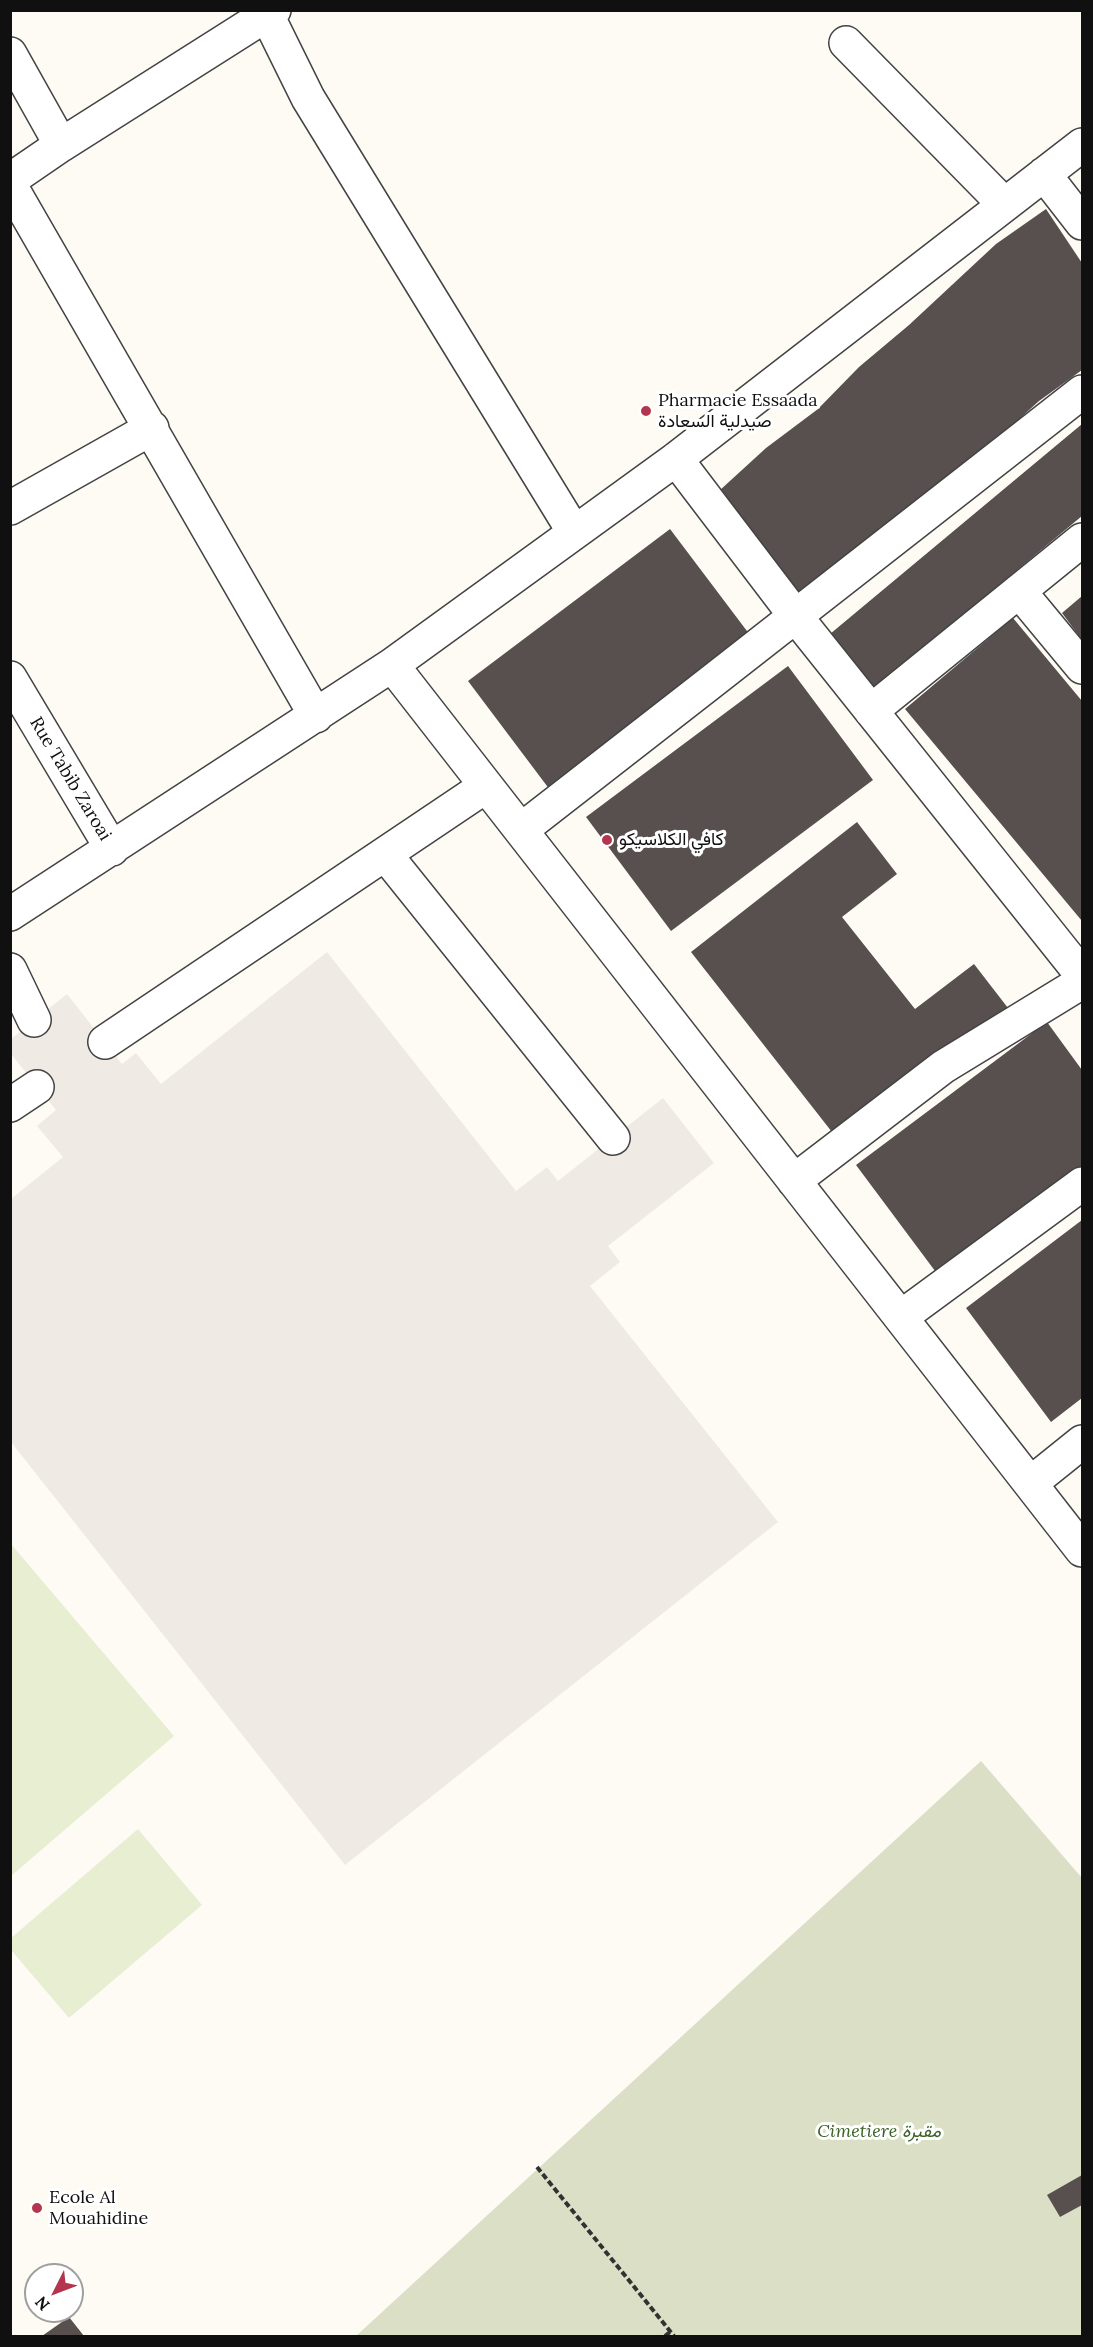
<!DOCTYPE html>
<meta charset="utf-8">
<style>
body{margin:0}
#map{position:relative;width:1093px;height:2347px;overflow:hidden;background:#fefbf5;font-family:Lora,serif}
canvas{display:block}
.frame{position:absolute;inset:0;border:12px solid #101010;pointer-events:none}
.north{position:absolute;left:24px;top:2263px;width:60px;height:60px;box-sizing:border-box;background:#fff;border:2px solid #9f9f9f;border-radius:50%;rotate:228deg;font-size:16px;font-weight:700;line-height:24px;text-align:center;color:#101010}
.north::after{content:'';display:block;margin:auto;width:21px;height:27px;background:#b3364e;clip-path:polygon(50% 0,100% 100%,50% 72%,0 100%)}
</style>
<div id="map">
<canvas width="1093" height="2347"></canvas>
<div class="frame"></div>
<div class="north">N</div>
</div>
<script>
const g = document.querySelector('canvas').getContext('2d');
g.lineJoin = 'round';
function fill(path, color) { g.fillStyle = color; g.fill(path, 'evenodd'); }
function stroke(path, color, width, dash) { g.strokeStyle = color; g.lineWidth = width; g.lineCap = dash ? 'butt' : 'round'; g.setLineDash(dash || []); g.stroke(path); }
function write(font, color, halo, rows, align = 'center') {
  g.font = font + ' Lora,Vazirmatn,serif'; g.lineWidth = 6; g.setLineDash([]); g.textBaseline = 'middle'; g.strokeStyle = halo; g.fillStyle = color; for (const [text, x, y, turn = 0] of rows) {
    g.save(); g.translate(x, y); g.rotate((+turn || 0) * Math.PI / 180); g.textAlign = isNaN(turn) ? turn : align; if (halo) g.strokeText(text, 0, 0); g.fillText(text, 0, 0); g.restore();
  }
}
const cemetery = new Path2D(`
 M981,1761l101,117v458h-726z`);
const pitch = new Path2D(`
 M11,1544l163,192 -163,140h-1z
 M138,1829l64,76 -133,113 -58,-68v-12z`);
const plaza = new Path2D(`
 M327,952l189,239 31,-24 11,14 105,-83 51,65 -106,83 12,16 -30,24 188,236 -433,343 -334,-423v-243l52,-42 -26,-31 19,-16 -45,-56v-15l56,-45 55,70 14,-11 25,31z`);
const building = new Path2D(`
 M1046,209l36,54v107l-43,31 -85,77 -150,126 -85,-113 47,-43 52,-39 41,-42 50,-42 87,-81z
 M1082,424v92l-207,172 -45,-54z
 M670,529l86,114 -203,151 -85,-113z
 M1082,596v44l-20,-27z
 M1013,618l69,83v220l-177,-212z
 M788,666l85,114 -202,151 -85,-114z
 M857,822l40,52 -55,43 73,92 59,-45 34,44 -169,133 -148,-189z
 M1047,1022l35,48v103l-141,106 -85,-114z
 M1082,1220v178l-31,24 -85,-114z
 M1082,2175v30l-22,12 -13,-22z
 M69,2317l15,19h-42z`);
const path = new Path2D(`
 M537,2167l137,169
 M665,2336l5,-4`);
const minor = new Path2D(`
 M267,15l41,83 266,434
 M846,43l158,161
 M10,54l51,91
 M1044,174l38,49
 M10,180l51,-35 213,-135
 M10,185l306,531
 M676,459l121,159 285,357
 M10,508l142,-80
 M1019,591l63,76
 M392,665l690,885
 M10,678l102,171
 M871,711l211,-171
 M521,830c187,-146 375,-291 561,-438
 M385,854l228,284
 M10,914l382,-249 284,-206 406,-314
 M10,970l24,50
 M105,1042l381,-256
 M10,1105l27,-18
 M794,1181l149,-114 139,-85
 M901,1317l181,-133
 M1031,1483l51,-41`);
const markers = [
 [646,411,6,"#b3364e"],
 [607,840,6,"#b3364e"],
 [37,2208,6,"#b3364e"]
];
const poiNames = [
 ["Pharmacie Essaada",658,401],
 ["صيدلية السعادة",658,422],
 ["كافي الكلاسيكو",619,840],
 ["Ecole Al",49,2198],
 ["Mouahidine",49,2219]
];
const streetNames = [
 ["Rue Tabib Zaroai",70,779,59]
];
const parkNames = [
 ["Cimetiere مقبرة",879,2132]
];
fill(cemetery, '#dbdfc6');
fill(pitch, '#e8eed2');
fill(plaza, '#efeae3');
fill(building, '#58504e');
stroke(minor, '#434343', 36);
stroke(path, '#323232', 4, [6, 3]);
stroke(minor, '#fff', 33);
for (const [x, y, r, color] of markers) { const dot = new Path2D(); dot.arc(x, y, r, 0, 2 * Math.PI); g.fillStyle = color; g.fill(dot); stroke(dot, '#fff', 2); }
write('18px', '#101010', '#fff', poiNames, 'left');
write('18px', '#101010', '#fff', streetNames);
write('italic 18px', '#3b6227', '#fff', parkNames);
</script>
